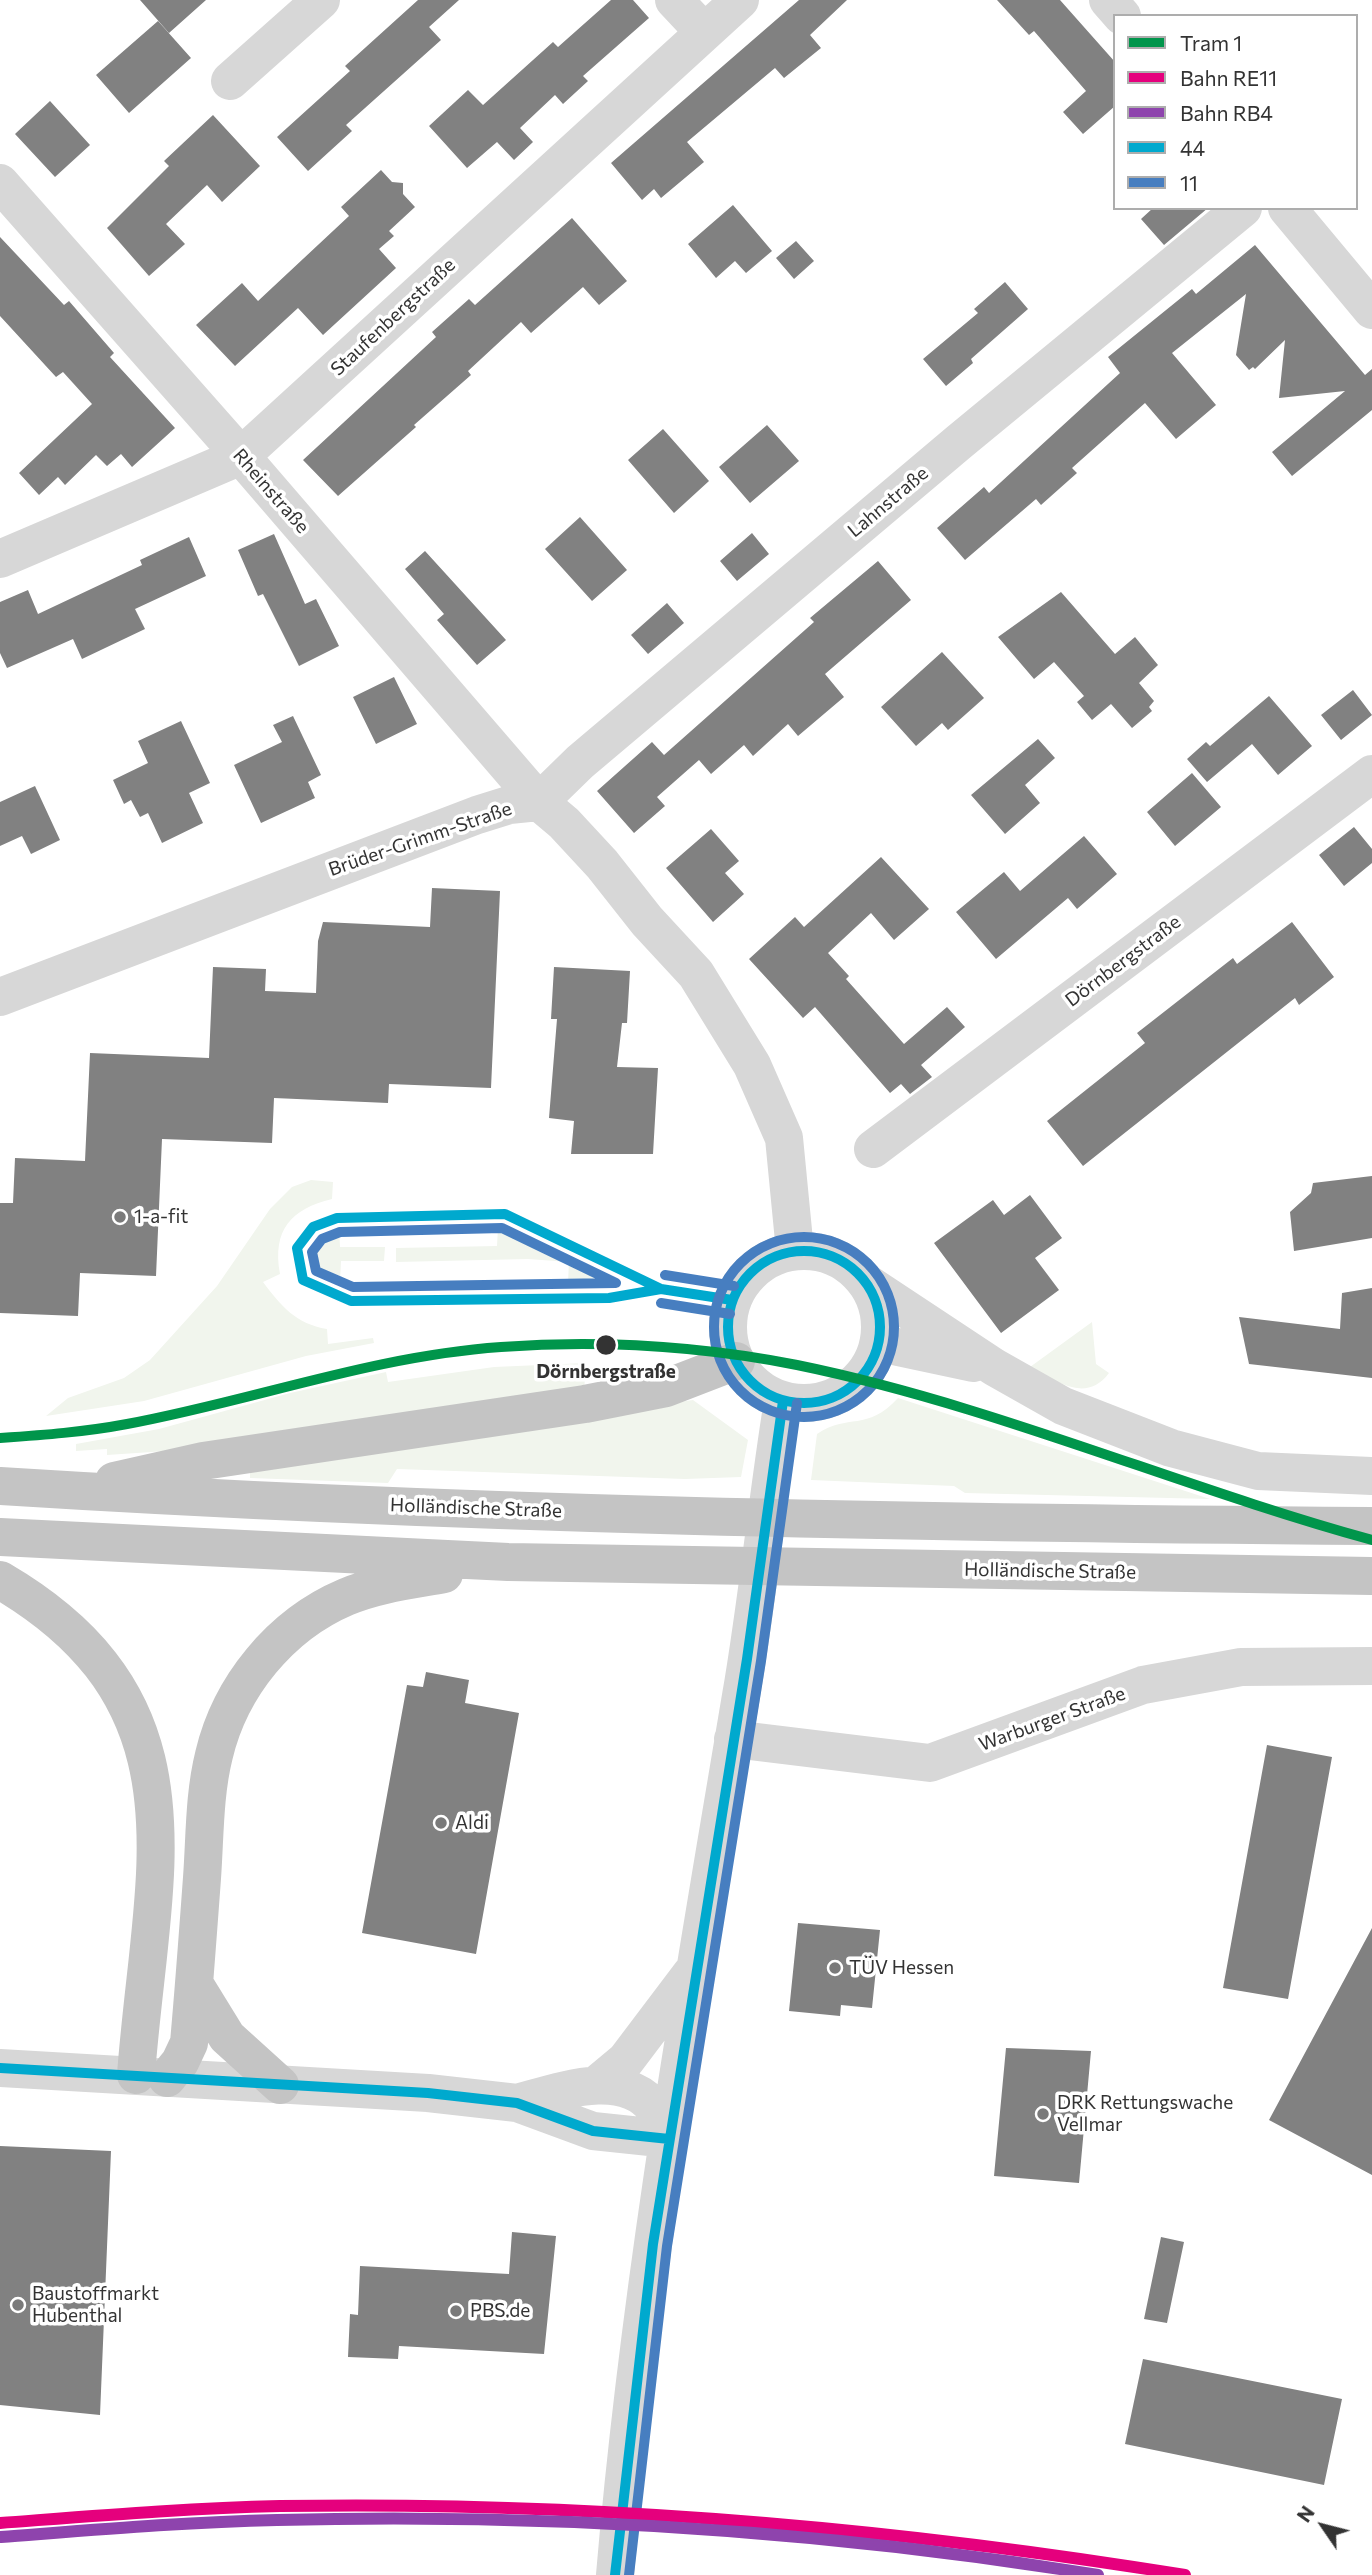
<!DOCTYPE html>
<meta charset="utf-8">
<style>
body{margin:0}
#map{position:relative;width:1372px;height:2575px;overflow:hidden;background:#fff;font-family:Commissioner,sans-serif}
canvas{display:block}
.legend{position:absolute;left:1113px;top:14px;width:245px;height:196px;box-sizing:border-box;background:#fff;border:2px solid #adadad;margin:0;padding:9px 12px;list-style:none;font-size:21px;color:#333}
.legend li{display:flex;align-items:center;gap:14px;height:35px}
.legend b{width:35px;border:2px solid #adadad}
.north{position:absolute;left:1288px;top:2491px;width:70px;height:70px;-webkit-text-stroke:5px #fff;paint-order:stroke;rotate:305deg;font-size:19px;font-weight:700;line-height:28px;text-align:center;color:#333}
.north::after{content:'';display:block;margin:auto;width:24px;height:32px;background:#333;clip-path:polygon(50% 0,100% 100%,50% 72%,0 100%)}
</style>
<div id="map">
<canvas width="1372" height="2575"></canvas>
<ul class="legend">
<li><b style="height:9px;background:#00954b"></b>Tram 1</li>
<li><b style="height:9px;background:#e5007d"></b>Bahn RE11</li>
<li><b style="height:9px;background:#8e44ad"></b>Bahn RB4</li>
<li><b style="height:9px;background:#00a9ce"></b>44</li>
<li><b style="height:9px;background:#477ec0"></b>11</li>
</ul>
<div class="north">N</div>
</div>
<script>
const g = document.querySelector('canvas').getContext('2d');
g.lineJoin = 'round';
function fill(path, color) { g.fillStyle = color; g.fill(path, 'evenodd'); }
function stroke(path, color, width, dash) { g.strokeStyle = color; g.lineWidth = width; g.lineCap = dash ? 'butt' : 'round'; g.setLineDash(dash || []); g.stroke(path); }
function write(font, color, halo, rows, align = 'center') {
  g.font = font + ' Commissioner,sans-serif'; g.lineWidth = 7; g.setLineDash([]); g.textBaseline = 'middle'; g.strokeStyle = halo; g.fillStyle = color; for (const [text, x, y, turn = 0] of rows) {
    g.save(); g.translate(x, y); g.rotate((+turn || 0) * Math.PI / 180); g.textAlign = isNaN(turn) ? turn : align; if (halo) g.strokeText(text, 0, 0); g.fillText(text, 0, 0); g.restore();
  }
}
const green = new Path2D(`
 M311,1180l22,2 -1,17c-41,10 -60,31 -52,75l-17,8c18,24 33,42 64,47l1,15 45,-6 1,5 -68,13 -162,45 -98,15 22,-18 56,-20 26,-18 67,-74 53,-77 22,-22z
 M339,1227l1,20h45l-1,14h-43l-1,21c-17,-3 -26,-13 -29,-29l8,-16z
 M498,1227l88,38 17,12 -35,5 1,-20 -41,-3 -132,3v-14l101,-2z
 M1092,1322l4,42 13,9c-23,31 -53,8 -79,-6z
 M586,1363l-2,29 -403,58 -74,5v-6l-31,2v-7l83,-15 131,-36 96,-21 2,10 106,-15z
 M627,1366l51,2 -50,17z
 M898,1398l312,101 -245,-6 -11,-7 -143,-6 6,-46c31,-21 50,-2 81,-36z
 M693,1400l55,40 -7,37 -56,2 -288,-10 -9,14 -138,-5v-15z`);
const building = new Path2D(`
 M140,0h66l-37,33z
 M418,0h41l-30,27 12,13 -95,85 6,6 -44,40 -31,-34 73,-66 -5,-5z
 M611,0h22l16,18 -66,58 5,5 -25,23 -8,-9 -35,33 13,14 -19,18 -17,-18 -30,26 -38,-42 39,-36 15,15 70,-63 5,5z
 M799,0h48l-37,35 11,13 -37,30 -9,-10 -88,74 17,20 -43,36 -7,-9 -12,11 -31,-37z
 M997,0h63l55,62v44l-32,28 -20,-22 23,-21 -52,-60 -5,4z
 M158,21l33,37 -62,55 -33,-38z
 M50,101l40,44 -35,32 -40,-43z
 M213,115l47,51 -38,36 -15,-17 -41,39 19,20 -36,32 -42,-48 62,-62 -5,-5z
 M381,170l11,12 11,1v11l12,13 -26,24 5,5 -15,13 17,19 -73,67 -25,-27 -63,58 -39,-41 46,-42 16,18 91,-85 -8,-9z
 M733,205l39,46 -26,22 -11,-12 -19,17 -28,-34z
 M1153,208h55l-44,37 -23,-26z
 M572,218l55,63 -28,24 -16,-18 -52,46 -10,-11 -53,49 3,4 -57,50 2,2 -78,69 -35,-36 133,-123 -4,-5 37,-33 6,6z
 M0,237l64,68 5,-4 45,52 -4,4 65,71 -43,39 -11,-13 -14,12 -11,-11 -31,30 -7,-8 -19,18 -20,-22 73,-69 -29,-32 -7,5 -56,-61z
 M796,241l18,20 -20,18 -18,-21z
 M1255,245l110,130 7,-6v41l-80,66 -20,-24 73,-61 -66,7 6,-58 -30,29 -2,-2 -4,3 -13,-15 10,-61 -74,59 44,52 -40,34 -31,-36 -73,65 5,5 -36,32 -5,-6 -71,61 -28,-32 47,-41 5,6 131,-120 -12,-16 84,-68 4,5z
 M1005,282l23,27 -57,50 2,4 -27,23 -23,-27 55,-46 -4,-4z
 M767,425l32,36 -49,42 -31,-36z
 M663,429l46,52 -35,32 -46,-53z
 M580,517l47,53 -35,31 -47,-52z
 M752,533l17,21 -32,27 -17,-20z
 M274,534l31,70 11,-5 23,47 -40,20 -36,-72 -5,2 -20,-46z
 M189,537l17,39 -71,33 10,20 -63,30 -9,-20 -66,29 -7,-15v-51l28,-12 10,24 104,-49 -2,-5z
 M425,551l81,89 -29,25 -40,-45 7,-6 -39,-45z
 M878,561l33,39 -86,74 19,23 -46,39 -10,-12 -35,32 -9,-11 -33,29 -12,-14 -42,37 8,9 -31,27 -37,-42 55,-49 12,13 150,-133 -4,-4z
 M1061,592l54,62 20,-17 23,28 -19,18 15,18 -5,6 3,4 -20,17 -21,-24 -19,16 -15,-18 7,-6 -30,-34 -20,17 -36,-42z
 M667,603l17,20 -36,31 -17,-19z
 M942,652l42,46 -36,32 -6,-7 -26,23 -35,-39z
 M394,677l23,47 -41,20 -23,-47z
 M1353,690l19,25 -31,25 -20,-25z
 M1269,696l43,50 -34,29 -26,-31 -45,38 -20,-23 19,-17 4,4z
 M293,716l28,59 -13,7 7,16 -54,25 -27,-58 48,-23 -9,-17z
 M181,721l29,62 -21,10 14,30 -41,20 -14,-30 -8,4 -9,-17 -7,4 -11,-24 35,-17 -10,-22z
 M1038,739l17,19 -30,27 15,18 -35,31 -34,-39z
 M1192,773l29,34 -46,39 -28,-34z
 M35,786l25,54 -29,14 -9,-18 -22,10v-44z
 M1354,827l18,22v14l-28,23 -25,-31z
 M711,829l28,32 -14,12 19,21 -31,28 -47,-54z
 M1084,836l33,38 -40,35 -9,-11 -72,61 -40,-47 48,-40 16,19z
 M881,857l48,52 -35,31 -23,-27 -43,40 21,23 -3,3 58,65 43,-37 18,20 -44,38 11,12 -22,17 -9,-10 -11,9 -75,-86 -12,11 -54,-59 46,-42 9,10z
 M432,888l68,3 -9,197 -102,-4 -1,19 -114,-5 -2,45 -110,-4 -6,137 -76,-3 -2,43 -78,-3v-110h13l2,-45 70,3 5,-108 119,5 4,-91 53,2 -1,22 51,2 2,-52 5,-19 107,5z
 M1292,922l42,55 -35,28 -4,-7 -212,168 -36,-45 98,-78 -8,-10 96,-75 4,6z
 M554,967l76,4 -3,52h-5l-5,44 41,1 -5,86h-82l3,-33 -25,-3 8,-99h-6z
 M1372,1176v62l-78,13 -4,-39 21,-19 2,-10z
 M1030,1195l32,43 -27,20 24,32 -58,43 -67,-90 59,-43 11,15z
 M1372,1288v90l-123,-14 -10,-47 101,12 2,-36z
 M426,1672l43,8 -4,23 54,10 -43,241 -114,-21 45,-248 16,2z
 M1267,1745l65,12 -44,242 -65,-11z
 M798,1923l82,7 -8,78 -31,-3 -1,11 -51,-5z
 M1372,1928v247l-103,-55z
 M1006,2048l85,3 -12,132 -85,-7z
 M0,2146l111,5 -11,264 -100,-10z
 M512,2232l44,4 -12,118 -145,-8 -1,13 -50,-2 2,-43 8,1 2,-49 149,8z
 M1161,2237l23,5 -17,81 -23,-4z
 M1143,2359l199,40 -18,86 -199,-41z`);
const minor = new Path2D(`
 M674,0l30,32
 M1108,0l14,16
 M230,81l91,-81
 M0,183l241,273 298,346 41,-40 379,-320 284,-234
 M1287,208l85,102
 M0,559l241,-103 499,-456
 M0,997l477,-182 32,-10 30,-3 25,21 38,41 45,57 49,53 56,91 32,73 11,113
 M873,1149l499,-375
 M728 1327a76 76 0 1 1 152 0a76 76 0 1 1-152 0Z
 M867,1283l127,84 69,39 108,42 87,23 114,5
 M879,1343l94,20
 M733,1739l197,24 213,-78 98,-18 131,-1
 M0,2068l428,25 89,10 76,28 76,8
 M596,2085l30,-25 65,-86
 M517,2103c41,-11 107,-36 138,6 6,8 10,21 14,30
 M615,2575c25,-295 77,-587 126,-879 17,-98 26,-197 42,-295`);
const highway = new Path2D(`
 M114,1481l89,-20 382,-57 81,-16 70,-27
 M0,1486c457,29 915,37 1372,40
 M0,1537l508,25 864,14
 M0,1580c212,124 151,292 136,495
 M195,1985l32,52 53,48
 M167,2078l13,-16 9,-19c5,-55 9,-110 13,-165 3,-41 2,-83 12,-123 16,-68 66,-130 132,-158 31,-13 65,-17 98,-23`);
const bus1 = new Path2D(`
 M505,1214l156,75 -52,9 -258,3 -48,-21 -6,-32 16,-21 24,-9z
 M728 1327a76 76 0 1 1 152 0a76 76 0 1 1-152 0Z
 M661,1289l71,11
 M0,2068l428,25 89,10 76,28 76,8
 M615,2575l38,-331 94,-585 36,-258`);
const bus2 = new Path2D(`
 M502,1228l114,55 -263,4 -37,-16 -4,-19 10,-13 18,-7z
 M714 1327a90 90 0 1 1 180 0a90 90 0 1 1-180 0Z
 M665,1275l69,11
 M661,1303l69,11
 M629,2575l38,-329 94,-585 36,-258`);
const rail1 = new Path2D(`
 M0,2523c93,-7 187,-15 280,-17 304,-5 605,20 905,69`);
const rail2 = new Path2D(`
 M1,2537c92,-7 184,-15 276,-17 273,-7 551,11 821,55`);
const tram1 = new Path2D(`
 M0,1438c43,-3 85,-6 127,-14 125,-23 245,-68 374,-77 97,-7 199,-1 296,18 196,40 382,122 575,175`);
const markers = [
 [120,1217,7,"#7a7a7a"],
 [606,1345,11,"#333"],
 [441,1823,7,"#7a7a7a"],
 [835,1968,7,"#7a7a7a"],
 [1043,2114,7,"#7a7a7a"],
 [18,2305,7,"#7a7a7a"],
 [456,2311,7,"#7a7a7a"]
];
const streetNames = [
 ["Staufenbergstraße",393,317,-43],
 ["Rheinstraße",271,491,49],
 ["Lahnstraße",888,502,-40],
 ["Brüder-Grimm-Straße",420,839,-19],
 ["Dörnbergstraße",1123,961,-37],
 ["Holländische Straße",476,1508,2],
 ["Holländische Straße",1050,1571,1],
 ["Warburger Straße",1052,1719,-20]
];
const poiNames = [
 ["1-a-fit",134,1217],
 ["Aldi",455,1823],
 ["TÜV Hessen",849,1968],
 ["DRK Rettungswache",1057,2103],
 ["Vellmar",1057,2125],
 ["Baustoffmarkt",32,2294],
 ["Hubenthal",32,2316],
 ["PBS.de",470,2311]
];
const stopNames = [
 ["Dörnbergstraße",606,1372]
];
fill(green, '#f1f5ed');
fill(building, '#818181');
stroke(minor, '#d7d7d7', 38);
stroke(highway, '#c4c4c4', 38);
stroke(bus1, '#00a9ce', 10);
stroke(bus2, '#477ec0', 10);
stroke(rail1, '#e5007d', 12);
stroke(rail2, '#8e44ad', 12);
stroke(tram1, '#00954b', 10);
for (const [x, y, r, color] of markers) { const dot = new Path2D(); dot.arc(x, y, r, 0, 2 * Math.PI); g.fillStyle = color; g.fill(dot); stroke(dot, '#fff', 2.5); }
write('19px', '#333', '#fff', streetNames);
write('19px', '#333', '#fff', poiNames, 'left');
write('bold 19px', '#333', '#fff', stopNames);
</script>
